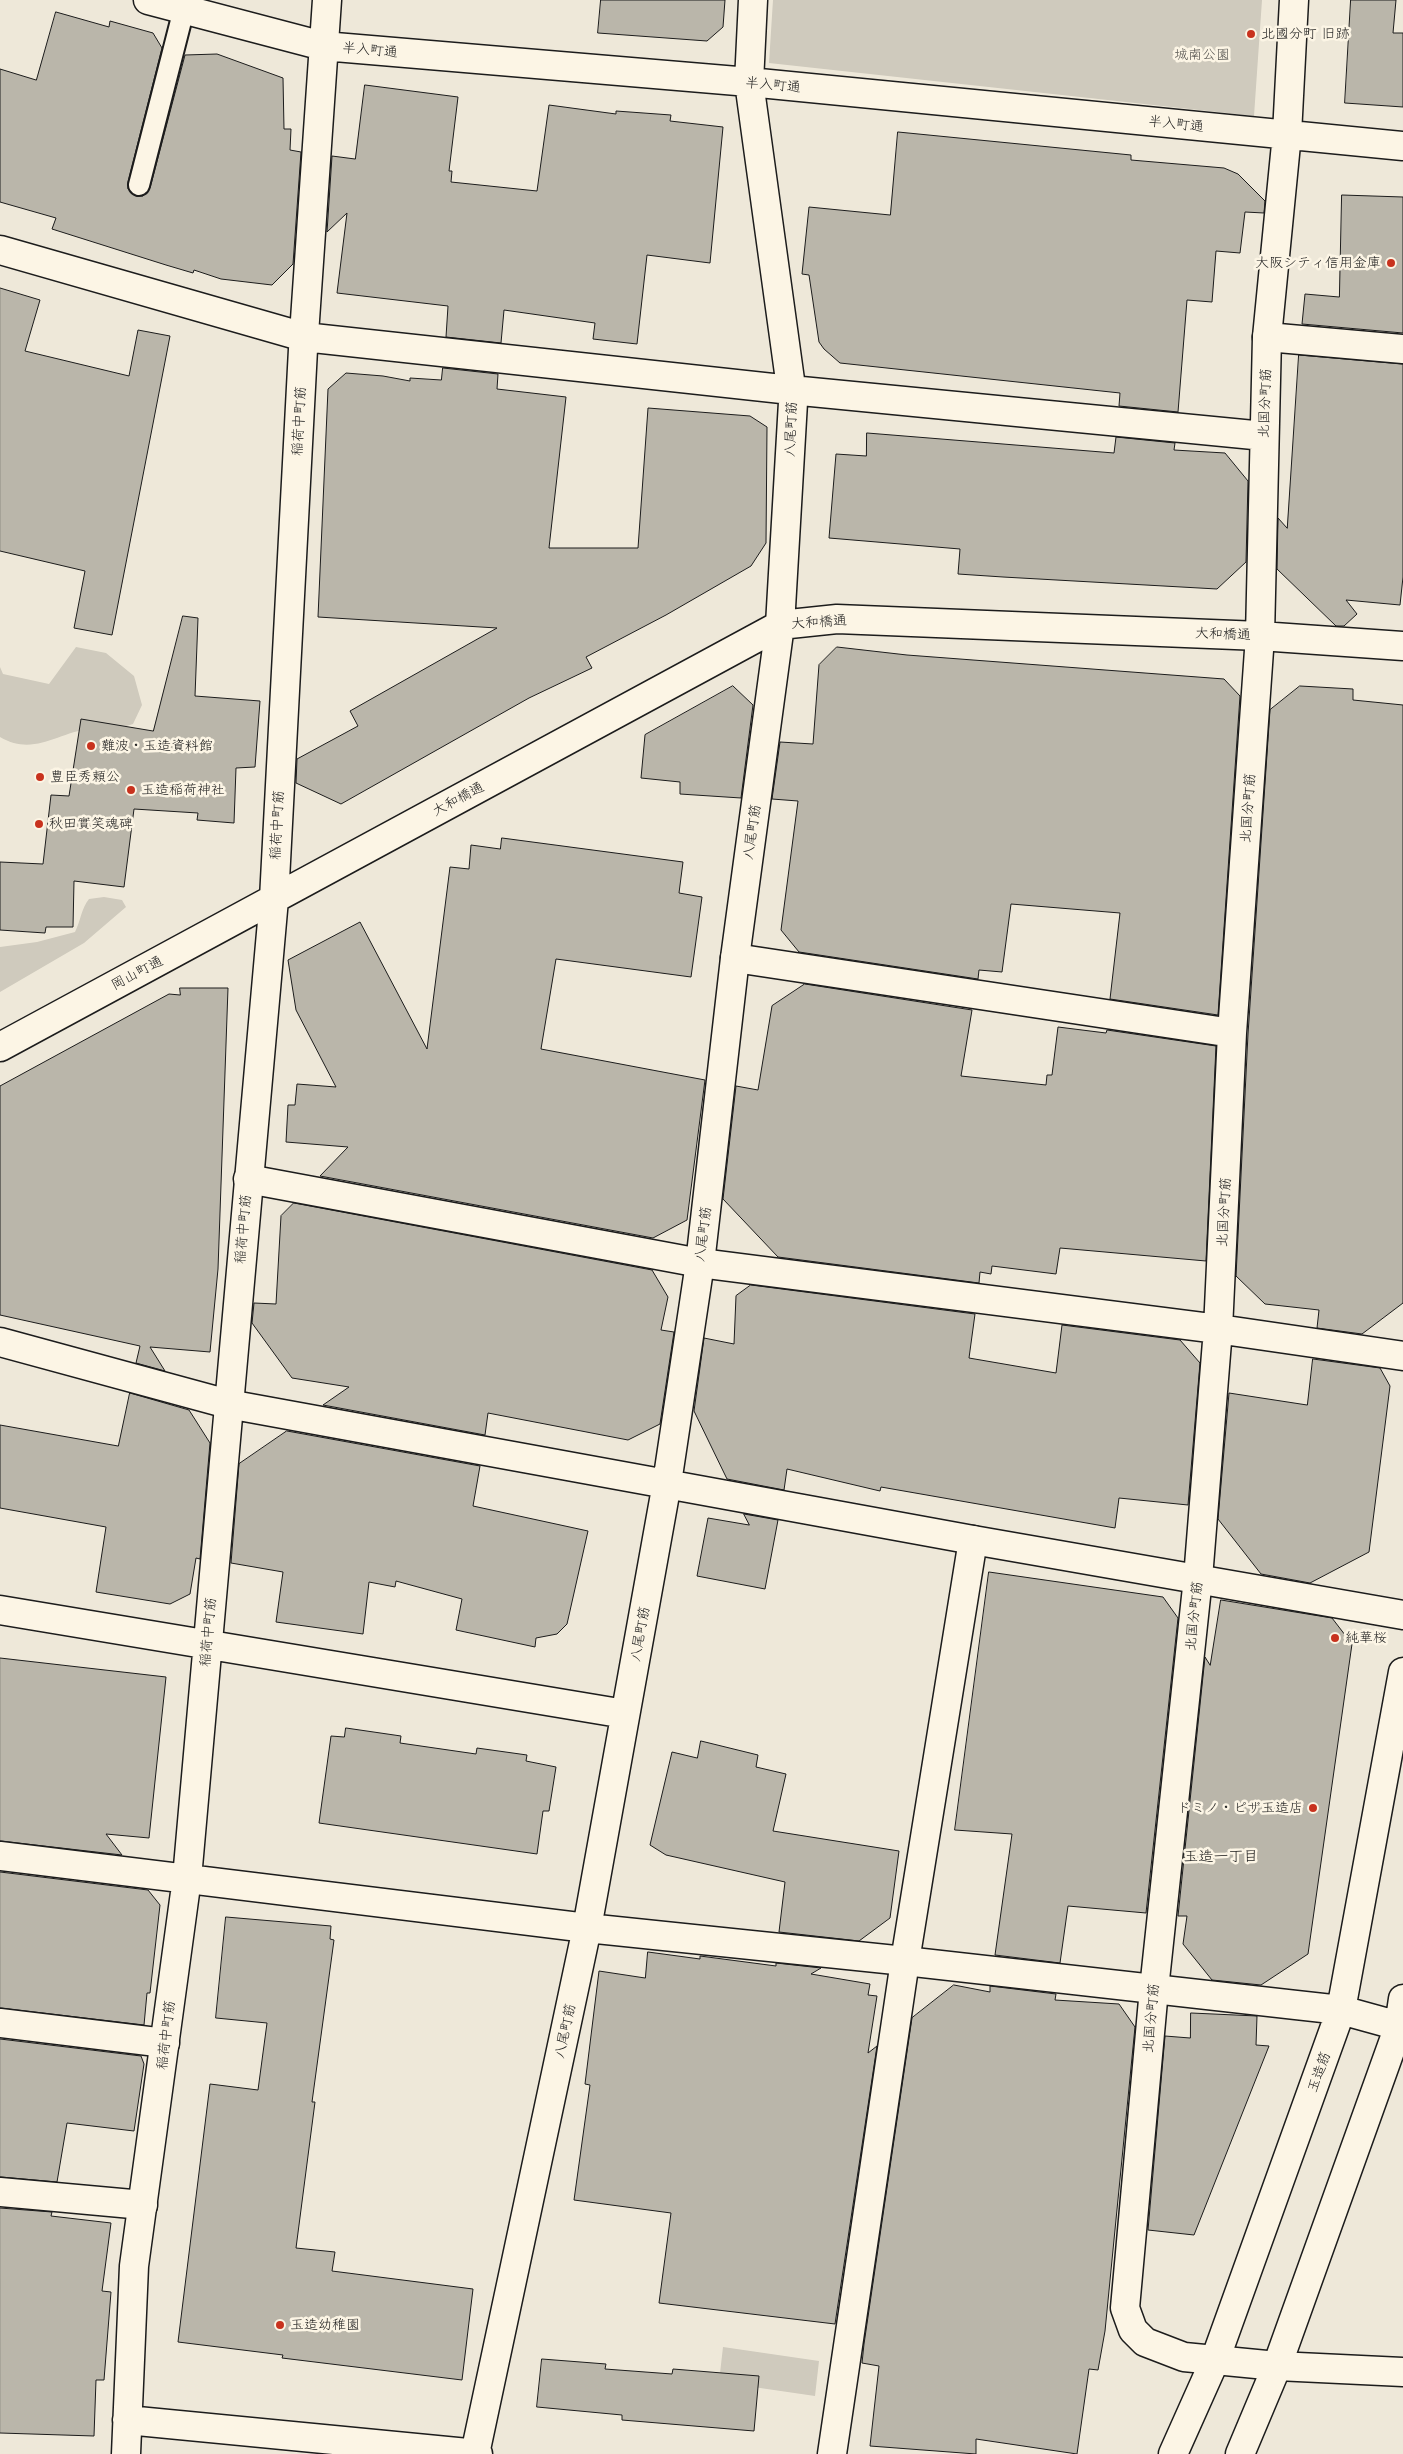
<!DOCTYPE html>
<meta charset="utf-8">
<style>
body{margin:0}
canvas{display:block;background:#eee8d9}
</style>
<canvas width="1403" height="2454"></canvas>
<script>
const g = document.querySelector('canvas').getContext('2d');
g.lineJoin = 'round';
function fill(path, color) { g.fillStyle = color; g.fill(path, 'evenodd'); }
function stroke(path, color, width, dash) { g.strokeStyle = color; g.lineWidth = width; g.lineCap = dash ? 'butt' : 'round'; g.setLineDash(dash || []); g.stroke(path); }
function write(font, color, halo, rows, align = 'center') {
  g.font = font + ' Mali,"Klee One",sans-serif'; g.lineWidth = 5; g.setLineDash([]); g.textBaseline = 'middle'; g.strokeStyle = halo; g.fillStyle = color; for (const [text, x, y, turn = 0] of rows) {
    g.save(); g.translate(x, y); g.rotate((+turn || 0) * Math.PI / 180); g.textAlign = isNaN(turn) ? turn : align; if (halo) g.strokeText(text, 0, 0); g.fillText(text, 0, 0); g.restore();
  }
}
const green = new Path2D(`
 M773,0h489l-8,116 -485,-53z
 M76,647l30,6 28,23 8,29 -9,19c-20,7 -24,3 -43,5 -32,3 -56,28 -90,8v-70l3,7 46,10z
 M104,897l18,3 4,7 -42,36 -84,49v-45l37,-5 38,-10c6,-12 6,-23 14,-33z
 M723,2347l96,14 -4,35 -96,-14z`);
const building = new Path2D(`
 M601,0h124l-2,27 -16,14 -109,-8z
 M1351,0h45l-3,33h10v74l-58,-4z
 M56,12l53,15 1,-6 43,12 9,15 -34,134v7l8,7h7l7,-8 35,-133 32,-1 66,24 1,51h7l-1,21 11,2 -8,112 -21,21 -51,-6 -27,-9 -1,3 -27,-8 -114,-36 4,-11 -56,-16v-133l36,11z
 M365,85l93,12 -9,74h3l-1,11 86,9 12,-86 67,9v-3l55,4 -1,6 53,6 -13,136 -63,-8 -10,89 -44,-5 2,-16 -91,-13 -3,33 -55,-6 2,-31 -111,-13 10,-80 -20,19 5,-76 23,3z
 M898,132l233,23v5l93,8 14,6 27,27 -1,12 -19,-1 -5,41 -24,-2 -4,51 -25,-2 -9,112 -59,-6 1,-13 -280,-30 -16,-14 -5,-7 -10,-67 -7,-1 7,-67 81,8z
 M1342,195l61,2v136l-101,-9 3,-30 34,3z
 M0,288l40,12 -15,51 104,25 9,-46 32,6 -58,299 -38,-7 11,-57 -85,-20z
 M1299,355l104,9v213l-3,28 -54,-5 11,14 -13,12h-8l-59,-57 1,-51 9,10z
 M443,368l55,6 -1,15 69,8 -17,151h89l10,-140 102,8 17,11 -1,116 -15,23 -85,49 -80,42 6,11 -63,30 -188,106 -45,-21 1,-24 61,-33 -8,-15 147,-83 -179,-11 10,-228 18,-16 37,3 27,5v-3l31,2z
 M867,433l247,20 2,-16 59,6 -1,7 51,3 23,28 -2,81 -29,27 -214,-12 -45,-3 2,-25 -131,-11 7,-84 30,2z
 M183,616l15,2 -3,78 65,5 -5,66 -19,1 -2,55 -37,-3 1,-7 -64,-4 -10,78 -50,-6 -1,46h-27l-1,6 -45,-3v-68l43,2 8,-69 18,1 12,-77 72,12z
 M837,647l70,8 317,24 16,17 -22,319 -108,-16 10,-86 -109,-9 -9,68 -23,-2 -1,9 -179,-27 -18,-22 17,-129 -26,-2 8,-57 33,2 6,-79z
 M733,686l20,19 -12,93 -61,-4v-12l-39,-4 4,-43z
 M1300,686l53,3v11l50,5v598l-41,31 -45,-6 2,-18 -54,-6 -29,-28 12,-242 22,-324z
 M502,838l181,24 -4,31 23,4 -11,80 -135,-18 -15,90 164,31 -18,140 -34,18 -333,-62 28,-29 -62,-5 2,-37h7l2,-21 39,3 -40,-77 -8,-50 72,-38 67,127 23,-182 19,2 2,-24 29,4z
 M805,984l167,26 -11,66 85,9 1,-10h5l6,-48 48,6 1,-3 109,16 -10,215 -146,-13 -4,26 -64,-8 -1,8 -11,-2 -1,11 -201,-26 -55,-58 13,-113 22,4 14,-84z
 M180,988h48l-10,281 -8,83 -60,-5 15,24 -29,-8 4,-17 -140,-31v-229l169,-92 11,1z
 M294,1203l358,67 16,27 -7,33 13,2 -14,92 -32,16 -140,-27 -3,22 -162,-30 26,-18 -57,-9 -40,-55 2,-20 22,1 5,-88z
 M751,1285l224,29 -6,44 87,15 6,-48 118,15 20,23 -12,142 -69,-7 -4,30 -234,-41 -1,4 -93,-22 -3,21 -57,-11 -33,-68 10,-73 30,6 2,-48z
 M1313,1359l67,9 10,18 -21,166 -59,31 -49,-9 -43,-55 11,-126 78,12z
 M130,1393l59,17 21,33 -10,116 -4,-1 -6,36 -20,10 -74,-12 10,-65 -106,-19v-83l118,21z
 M287,1431l193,35 -7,40 115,25 -21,93 -10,10 -21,4 -1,9 -79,-17 6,-31 -66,-18 -1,6 -26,-5 -6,52 -87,-12 7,-50 -52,-9 8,-99z
 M744,1514l34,6 -13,69 -68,-13 11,-58 41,7z
 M989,1572l174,25 15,21 -32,295 -78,-7 -8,57 -65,-8 17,-121 -57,-4z
 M1221,1600l111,18 20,26 -44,310 -47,31 -49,-5 -29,-36 4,-28h-9l27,-259 5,8z
 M0,1658l166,19 -17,161 -43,-4 16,21 -122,-14z
 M346,1728l55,8 -1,7 76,11 1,-6 50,7 -1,6 30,6 -7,44h-6l-6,43 -218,-31 12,-87 13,1z
 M701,1741l57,14 -2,12 30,7 -13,57 126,20 -9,67 -31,23 -80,-9 6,-50 -119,-27 -16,-10 22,-93 25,6z
 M0,1872l148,18 12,15 -10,88h-3l-3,32 -144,-17z
 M226,1917l105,9 -1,13 4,1 -22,162h3l-19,146 39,4 -3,19 141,18 -11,91 -180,-22 1,-3 -105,-13 32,-258 48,6 9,-67 -51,-5z
 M648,1952l52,7v-3l76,10v-3l45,5 -10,6 59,10 -2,11 9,1 -9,57 9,-7 -42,278 -176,-21 12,-90 -97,-13 16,-115 -5,-1 14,-113 46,7z
 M954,1985l36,7v-6l66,8 -1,6 64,4 16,23 -30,304 -7,39 -9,-1 -12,85 -101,-15v15l-106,-8 9,-80 -17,-3 2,-19 48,-326z
 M1191,2013l66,3 -1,29 13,1 -75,189 -46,-5 17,-194 25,2z
 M0,2039l141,17 3,8 -10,67 -67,-8 -10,59 -57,-5z
 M0,2208l52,4 -1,4 60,7 -9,68 9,1 -7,88h-8l-2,56 -94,-3z
 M542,2359l64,5 -1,5 67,5 1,-5 86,7 -5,55 -132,-11v-5l-85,-8z`);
const service = new Path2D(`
 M139,185l45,-176`);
const minor = new Path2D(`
 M1267,337l136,12
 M1260,636l-28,397 -14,296 -20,249 -44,411 -29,319 8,22 12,12 39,15 93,9 126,6
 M735,958l497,75
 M248,1179l452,84 518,66 185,27
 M0,2023l165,20
 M0,2192l143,13
 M832,2454l73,-493 68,-421`);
const tertiary = new Path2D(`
 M148,0l175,46 426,36 654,64
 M0,250l304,87 487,53 473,46
 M1260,636l7,-299 20,-203 7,-134
 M0,1047l780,-422 57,-6 423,17 143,10
 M0,1342l228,62 745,136 430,75
 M0,1610l625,104
 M0,1856l587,72 318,33 391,44 45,5 58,16
 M127,2420l351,34
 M126,2454l8,-188 53,-388 87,-979 29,-550 24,-349
 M475,2454l112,-526 80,-445 33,-220 35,-305 45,-333 13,-223 -44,-320 4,-82
 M1173,2454l42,-94 126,-350 62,-338
 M1240,2454l37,-88 122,-340 4,-27`);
const markers = [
 [1251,34,5,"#c8321e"],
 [1391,263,5,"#c8321e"],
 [91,746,5,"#c8321e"],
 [40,777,5,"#c8321e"],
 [131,790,5,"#c8321e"],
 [39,824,5,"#c8321e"],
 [1335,1638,5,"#c8321e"],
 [1313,1808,5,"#c8321e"],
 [280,2325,5,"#c8321e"]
];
const poiNames = [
 ["北國分町 旧跡",1261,34],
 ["大阪シティ信用金庫",1381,263,"right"],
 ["難波・玉造資料館",101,746],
 ["豊臣秀頼公",50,777],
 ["玉造稲荷神社",141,790],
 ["秋田實笑魂碑",49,824],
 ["純華桜",1345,1638],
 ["ドミノ・ピザ玉造店",1303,1808,"right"],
 ["玉造幼稚園",290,2325]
];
const streetNames = [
 ["半入町通",370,50,5],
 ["半入町通",773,85,5],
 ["半入町通",1176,124,6],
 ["北国分町筋",1265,403,-88],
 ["稲荷中町筋",299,421,-87],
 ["八尾町筋",791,429,-88],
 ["大和橋通",819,622,-4],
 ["大和橋通",1223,634,2],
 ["大和橋通",458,799,-28],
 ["北国分町筋",1248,808,-86],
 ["稲荷中町筋",277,825,-87],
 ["八尾町筋",752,832,-82],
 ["岡山町通",137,973,-28],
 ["北国分町筋",1224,1212,-87],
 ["稲荷中町筋",243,1229,-85],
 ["八尾町筋",703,1234,-83],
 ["北国分町筋",1194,1616,-84],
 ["稲荷中町筋",208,1632,-85],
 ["八尾町筋",640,1634,-80],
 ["北国分町筋",1151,2018,-85],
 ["八尾町筋",565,2031,-78],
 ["稲荷中町筋",166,2035,-83],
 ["玉造筋",1319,2072,-70]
];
const parkNames = [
 ["城南公園",1202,55]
];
const neighbourhoodNames = [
 ["玉造一丁目",1221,1856]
];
fill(green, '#cfcabd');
fill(building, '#bab6aa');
stroke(building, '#1c1c1c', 1);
stroke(service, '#1c1c1c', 24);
stroke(minor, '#1c1c1c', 31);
stroke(tertiary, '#1c1c1c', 31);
stroke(service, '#fcf5e5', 20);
stroke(minor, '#fcf5e5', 28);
stroke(tertiary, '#fcf5e5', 28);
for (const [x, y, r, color] of markers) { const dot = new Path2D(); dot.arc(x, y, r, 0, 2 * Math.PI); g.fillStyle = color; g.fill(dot); stroke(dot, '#fcf5e5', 2); }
write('14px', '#1c1c1c', '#fcf5e5', poiNames, 'left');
write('14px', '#1c1c1c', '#fcf5e5', streetNames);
write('14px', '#52504c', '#fcf5e5', parkNames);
write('15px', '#1c1c1c', '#fcf5e5', neighbourhoodNames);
</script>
